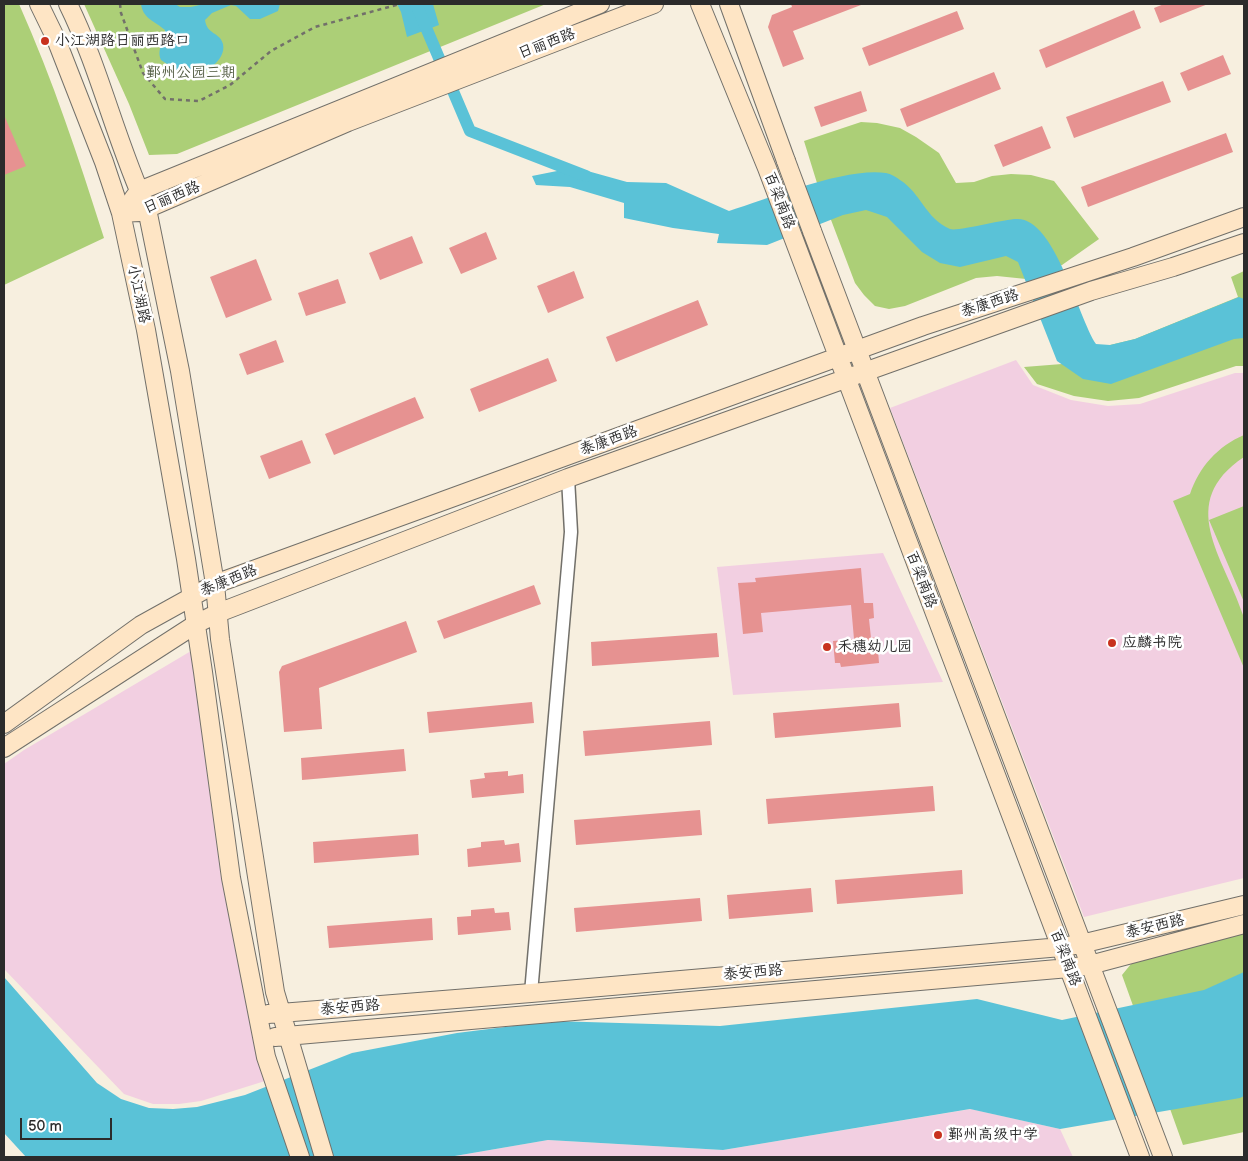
<!DOCTYPE html>
<meta charset="utf-8">
<style>
body{margin:0}
#map{position:relative;width:1248px;height:1161px;overflow:hidden;background:#f7efdf;font-family:"Balsamiq Sans",sans-serif}
canvas{display:block}
.frame{position:absolute;inset:0;border:5px solid #2b2b2b;pointer-events:none}
.scale{position:absolute;left:20px;top:1118px;width:92px;height:22px;box-sizing:border-box;border:2px solid #2b2b2b;border-top:0;padding-left:6px;font-size:15px;line-height:18px;white-space:nowrap;color:#2b2b2b;-webkit-text-stroke:4px #fff;paint-order:stroke}
</style>
<div id="map">
<canvas width="1248" height="1161"></canvas>
<div class="frame"></div>
<div class="scale">50 m</div>
</div>
<script>
const g = document.querySelector('canvas').getContext('2d');
g.lineJoin = 'round';
function fill(path, color) { g.fillStyle = color; g.fill(path, 'evenodd'); }
function stroke(path, color, width, dash) { g.strokeStyle = color; g.lineWidth = width; g.lineCap = dash ? 'butt' : 'round'; g.setLineDash(dash || []); g.stroke(path); }
function write(font, color, halo, rows, align = 'center') {
  g.font = font + ' "Balsamiq Sans","LXGW WenKai TC",sans-serif'; g.lineWidth = 5; g.setLineDash([]); g.textBaseline = 'middle'; g.strokeStyle = halo; g.fillStyle = color; for (const [text, x, y, turn = 0] of rows) {
    g.save(); g.translate(x, y); g.rotate((+turn || 0) * Math.PI / 180); g.textAlign = isNaN(turn) ? turn : align; if (halo) g.strokeText(text, 0, 0); g.fillText(text, 0, 0); g.restore();
  }
}
const built = new Path2D(`
 M1016,360l17,25 38,15 37,6 32,-2 95,-31h9v505l-160,39 -194,-509z
 M883,553l60,129 -210,13 -16,-128z
 M191,651l30,226 27,136 17,68 -64,20 -22,3h-26l-29,-10 -120,-125v-205l20,-14z
 M971,1109l89,20 13,28h-624l99,-17 175,10z`);
const green = new Path2D(`
 M4,4h15c34,76 60,155 85,234l-100,47z
 M84,4h462l-369,150 -28,1 -20,-51z
 M861,122l16,1 23,5 16,9 23,16 17,30 18,-1 18,-6 19,-2 20,1 23,6 45,58 -37,26 -36,14 -29,-3 -21,2 -71,28 -16,3 -14,-3 -11,-11 -9,-12 -38,-100 -13,-42z
 M1244,271v95h-8l-97,32 -31,3 -34,-5 -37,-12 -13,-17 38,-3 48,-19 25,-6 103,-42 -7,-20z
 M1244,435v22c-69,46 -20,100 -1,158 4,11 1,40 1,53l-71,-167 17,-7c9,-27 28,-48 54,-59z
 M1244,506v96l-35,-82z
 M1244,933v199l-61,13 -61,-170 9,-11 16,-6z`);
const water = new Path2D(`
 M141,4h34l5,3h11l13,-3h76l-2,7 -18,8h-10l-14,-13 -5,-1 -19,8 -7,7c2,15 15,12 18,24 4,18 -24,34 -39,30 -5,-1 -18,-11 -23,-14 -5,-11 4,-18 4,-30 -10,-9 -22,-11 -24,-26z
 M397,4h36l6,21 -32,12 -6,-25z
 M562,170h22l43,12 39,1 63,28c41,-13 117,-44 157,-38 5,1 10,4 14,7 21,13 25,38 50,49 7,3 53,-10 67,-10 38,-1 61,98 79,125l14,1 25,-6 104,-42 5,2v39l-10,1 -123,45 -28,-5 -26,-18 -39,-99 -12,-6 -46,11 -20,-4 -18,-11 -35,-35 -21,-7 -23,5 -76,30 -50,-2 2,-9 -46,-6 -49,-10v-15l-54,-16 -34,-2 -4,-9z
 M1244,972v124l-4,2 -180,31 -90,-20 -247,41 -175,-10 -99,17h-423l-22,-24v-156l93,106 24,16 28,9 24,1 24,-2 48,-12 107,-42 105,-20 96,-12 167,5 257,-27 85,21 142,-30z`);
const canal = new Path2D(`
 M416,4l54,127 116,45`);
const building = new Path2D(`
 M791,4h70v1l-68,26 11,28 -21,8 -15,-40 4,-12 20,-8z
 M1164,4h44l-48,19 -6,-15z
 M1134,10l7,18 -95,40 -7,-18z
 M957,11l7,18 -95,37 -7,-18z
 M1223,55l8,19 -43,17 -8,-18z
 M994,72l7,17 -94,38 -7,-18z
 M1163,81l8,21 -97,36 -8,-21z
 M861,91l6,20 -46,16 -7,-20z
 M4,115l22,51 -22,9z
 M1042,126l9,22 -48,19 -9,-22z
 M1226,133l7,19 -145,55 -7,-20z
 M486,232l11,27 -36,15 -12,-26z
 M412,236l11,27 -43,17 -11,-27z
 M256,259l16,41 -46,18 -16,-41z
 M574,271l10,27 -36,15 -11,-27z
 M338,279l8,24 -40,13 -8,-23z
 M698,300l10,25 -92,37 -10,-25z
 M276,340l8,22 -37,13 -8,-21z
 M548,358l9,23 -78,31 -9,-23z
 M415,397l9,21 -90,37 -9,-21z
 M302,440l9,23 -42,16 -9,-23z
 M861,568l3,35h9l1,15 -5,1 2,19 6,-1 2,26 -38,4 -1,-4h-5l-2,-22 21,-2 -3,-34 -90,8 2,19 -20,2 -5,-51 18,-1 -1,-4z
 M534,585l7,19 -97,35 -7,-18z
 M406,621l11,31 -98,36 3,41 -38,3 -5,-60 3,-6z
 M717,633l2,24 -127,9 -1,-24z
 M532,702l2,21 -105,10 -2,-21z
 M899,703l2,24 -126,11 -2,-25z
 M710,721l2,24 -127,11 -2,-25z
 M404,749l2,22 -104,9 -1,-22z
 M508,771v5l15,-2 1,19 -52,5 -2,-18 15,-2 -1,-5z
 M933,786l2,25 -167,13 -2,-25z
 M700,810l2,25 -126,10 -2,-25z
 M418,834l1,21 -105,8 -1,-21z
 M504,840l1,5 14,-2 2,19 -53,5 -1,-18 14,-2v-5z
 M962,870l1,24 -126,10 -2,-24z
 M811,888l2,24 -84,7 -2,-24z
 M700,898l2,23 -126,11 -2,-24z
 M494,908l1,5 14,-1 2,18 -53,5 -1,-18 14,-1v-6z
 M432,918l1,22 -104,8 -2,-22z`);
const path = new Path2D(`
 M120,4l1,9 22,60 22,26 34,2 31,-16 41,-34 44,-24 85,-23`);
const minor = new Path2D(`
 M531,993l40,-461 -3,-54`);
const secondary = new Path2D(`
 M39,4l17,35 48,123 17,51 25,117 40,229 17,113 28,206 35,179 34,100
 M68,4c32,65 48,138 79,205l33,162 35,213 5,55 55,353 49,165
 M700,4l67,164 373,989
 M729,4l57,157
 M133,199l6,-8 461,-187
 M121,213l18,-1 209,-90 306,-118
 M812,231l351,926
 M4,724l137,-99 74,-41 708,-258 210,-69 111,-40
 M4,748l192,-124 22,-11 350,-135 523,-187 82,-24 71,-24
 M268,1014l263,-21 530,-46 20,-3 163,-39
 M275,1037l794,-69 21,-3 154,-41`);
const secondaryBridge = new Path2D(`
 M786,161l26,70`);
const markers = [
 [45,41,5,"#c8321e"],
 [1112,643,5,"#c8321e"],
 [827,647,5,"#c8321e"],
 [938,1135,5,"#c8321e"]
];
const poiNames = [
 ["小江湖路日丽西路口",55,41],
 ["应麟书院",1122,643],
 ["禾穗幼儿园",837,647],
 ["鄞州高级中学",948,1135]
];
const streetNames = [
 ["日丽西路",547,44,-21],
 ["日丽西路",172,198,-23],
 ["百梁南路",779,201,69],
 ["小江湖路",138,294,78],
 ["泰康西路",990,304,-18],
 ["泰康西路",609,441,-20],
 ["百梁南路",921,580,69],
 ["泰康西路",229,581,-22],
 ["泰安西路",1155,927,-13],
 ["百梁南路",1065,958,69],
 ["泰安西路",753,973,-5],
 ["泰安西路",350,1008,-5]
];
const parkNames = [
 ["鄞州公园三期",191,73]
];
fill(built, '#f2cfe1');
fill(green, '#accf77');
fill(water, '#5ac2d7');
stroke(canal, '#5ac2d7', 12);
fill(building, '#e69291');
stroke(minor, '#72706a', 15);
stroke(secondary, '#72706a', 20);
stroke(path, '#72706a', 2.5, [4, 4]);
stroke(minor, '#fff', 12);
stroke(secondary, '#fee5c5', 18);
stroke(secondaryBridge, '#72706a', 20, []);
stroke(secondaryBridge, '#fee5c5', 18);
for (const [x, y, r, color] of markers) { const dot = new Path2D(); dot.arc(x, y, r, 0, 2 * Math.PI); g.fillStyle = color; g.fill(dot); stroke(dot, '#fff', 2); }
write('15px', '#2b2b2b', '#fff', poiNames, 'left');
write('15px', '#2b2b2b', '#fff', streetNames);
write('15px', '#525c42', '#fff', parkNames);
</script>
